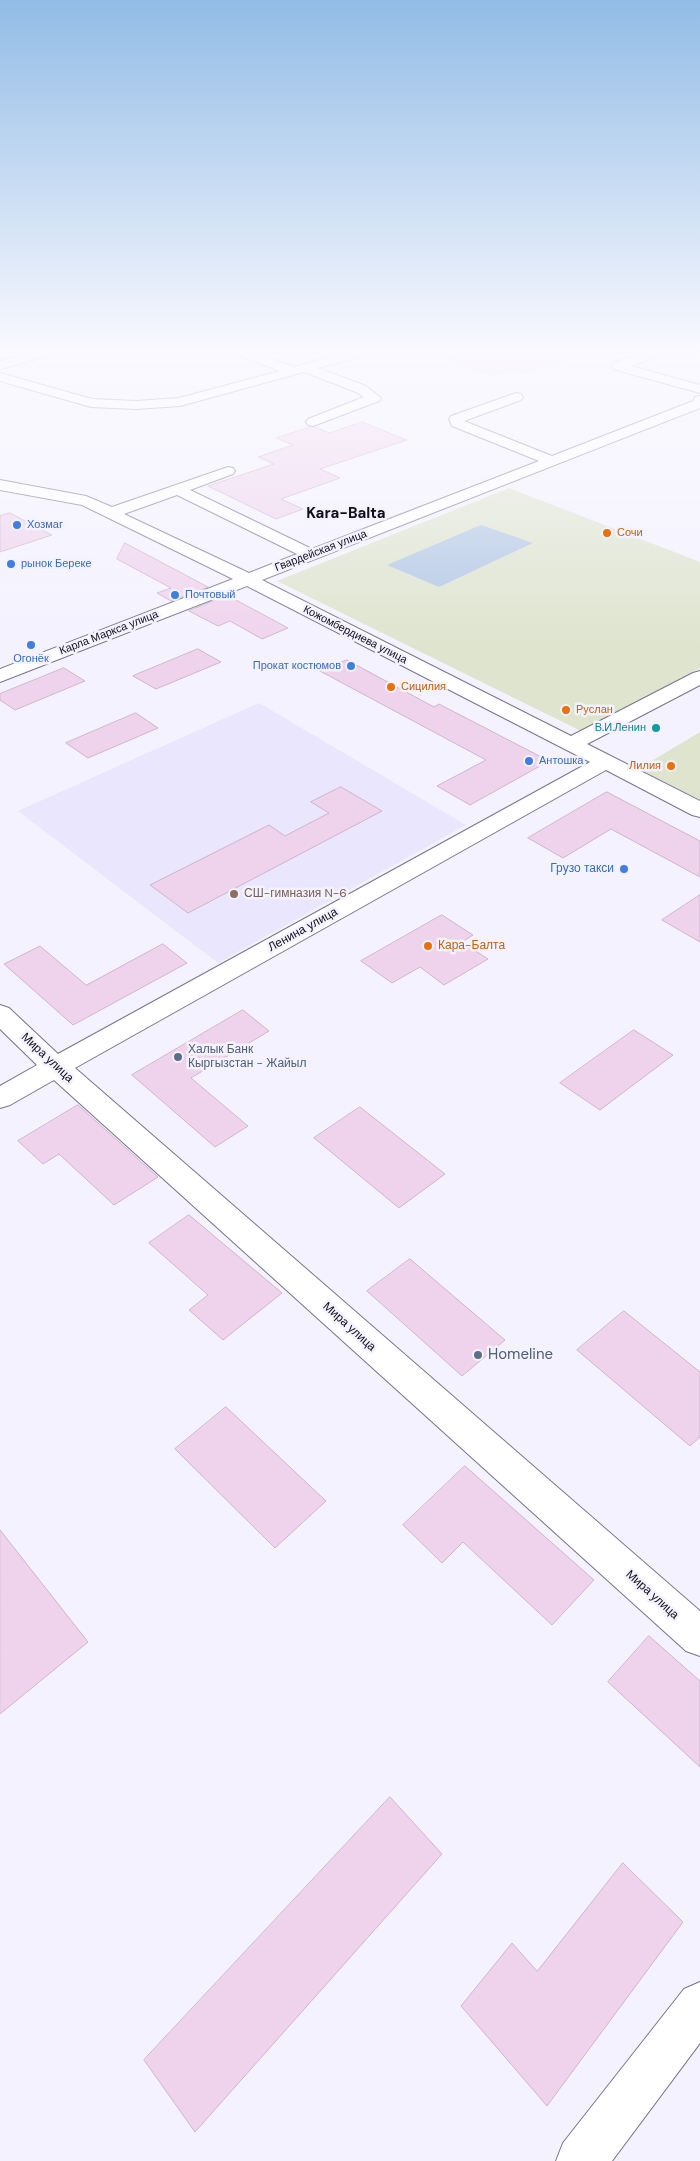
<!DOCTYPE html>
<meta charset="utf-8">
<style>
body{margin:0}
canvas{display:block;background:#f4f2ff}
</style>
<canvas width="700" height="2161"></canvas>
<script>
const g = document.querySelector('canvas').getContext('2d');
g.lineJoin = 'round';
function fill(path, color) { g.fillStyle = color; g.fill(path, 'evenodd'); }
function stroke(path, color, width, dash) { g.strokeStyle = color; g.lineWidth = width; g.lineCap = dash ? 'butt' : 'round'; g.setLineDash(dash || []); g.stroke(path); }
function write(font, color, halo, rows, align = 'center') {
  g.font = font + ' "DM Sans",sans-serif'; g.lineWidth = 5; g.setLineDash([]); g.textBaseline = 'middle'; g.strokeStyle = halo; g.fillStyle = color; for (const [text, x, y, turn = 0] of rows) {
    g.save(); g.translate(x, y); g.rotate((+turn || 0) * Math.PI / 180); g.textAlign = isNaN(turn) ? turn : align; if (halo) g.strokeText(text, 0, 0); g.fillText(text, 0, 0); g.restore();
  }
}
const built = new Path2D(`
 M259,703l207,122 -248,138 -200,-152z`);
const green = new Path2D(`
 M509,488l191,74v106l-117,64 -306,-151z
 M700,732v68l-62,-31z`);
const water = new Path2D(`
 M481,525l52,18 -94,44 -52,-22z`);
const building = new Path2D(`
 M425,348h162v4l-63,21 -12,-4 -18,6 -69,-24z
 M362,422l45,18 -87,29 20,9 -59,21 22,10 -27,10 -68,-33 66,-22 -16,-7 35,-12 -17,-7 34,-11h5l14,6z
 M10,513l42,22 -52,17v-36z
 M125,543l83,44 -37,14 -14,-8 14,-5 -54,-29z
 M226,596l10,4 52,28 -26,11 -32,-18 -12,5 -29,-15z
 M198,649l23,13 -65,27 -23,-13z
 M347,660l87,47 5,-3 110,57 -79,44 -33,-19 49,-26 -166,-89z
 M64,668l21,13 -70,29 -15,-10v-6z
 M136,713l22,15 -70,30 -22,-15z
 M341,787l41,24 -194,102 -38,-28 119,-60 16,11 44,-23 -18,-11z
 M607,792l93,49v36l-89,-48 -48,29 -35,-20z
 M700,895v47l-38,-22z
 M442,915l31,20 -11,7 26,17 -44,26 -24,-18 -28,16 -31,-22z
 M163,944l24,19 -114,62 -69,-61 36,-18 46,39z
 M243,1010l26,21 -78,47 57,48 -33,21 -83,-72z
 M634,1030l39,25 -73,55 -40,-27z
 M78,1105l80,72 -44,28 -55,-51 -16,10 -25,-23z
 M360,1107l85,67 -46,34 -85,-70z
 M189,1215l93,78 -59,47 -34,-30 19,-15 -59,-52z
 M410,1259l95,81 -43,36 -95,-85z
 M624,1311l76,61v65l-10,9 -113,-96z
 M226,1407l100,94 -51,47 -100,-99z
 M465,1466l129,114 -42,45 -89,-83 -21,21 -39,-38z
 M0,1530l88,112 -88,72z
 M649,1636l51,45v86l-92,-85z
 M390,1797l52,57 -247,278 -51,-72z
 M623,1863l60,59 -136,184 -86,-100 51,-63 25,28z`);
const minor = new Path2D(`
 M47,348h20l-2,3 -65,18v-8z
 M225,348h17l52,19 70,-19h20l-2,3 -64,17 48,18 15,12 -2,3 -66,25 -5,-1 -2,-3 2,-3 56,-22 -8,-5 -52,-20 -124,34 -44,3 -45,-2 -91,-26v-8l92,26 44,2 43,-3 101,-27 -53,-20z
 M657,348h18l-2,3 -42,15 69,19v8l-87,-24 -1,-3 1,-3z
 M516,393l5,1 2,3 -2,3 -57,21 88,35 141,-55 2,-4 5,-1v12l-438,172 309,156 122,-63 7,-2v14l-113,59 113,57v16l-8,-2 -86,-45 -531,298 625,543v45l-14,-5 -632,-571 -44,25 -10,3v-22l37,-21 -37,-36v-24l9,3 49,46 532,-292 -343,-176 -247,96v-13l233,-90 -151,-74 -82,-15v-10l86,16 26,11 116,-40 5,1 2,3 -2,3 -43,16 122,59 227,-88 -87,-35 -3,-7 2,-3zM177,495l120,59 -48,19 -125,-59z
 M700,1982v61l-88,118h-56l7,-18 121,-154z`);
const markers = [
 [17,525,5,"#3f7fe0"],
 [607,533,5,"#e8710a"],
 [11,564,5,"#3f7fe0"],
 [175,595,5,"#3f7fe0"],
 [31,645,5,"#3f7fe0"],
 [351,666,5,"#3f7fe0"],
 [391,687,5,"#e8710a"],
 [566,710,5,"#e8710a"],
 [656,728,5,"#0f9aa8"],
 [529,761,5,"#3f7fe0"],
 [671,766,5,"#e8710a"],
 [624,869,5,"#3f7fe0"],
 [234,894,5,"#8d6e63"],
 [428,946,5,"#e8710a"],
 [178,1057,5,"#5c6f8a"],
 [478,1355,5,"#5c6f8a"]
];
const farShopnames = [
 ["Хозмаг",27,525],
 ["рынок Береке",21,564],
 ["Почтовый",185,595],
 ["Огонёк",31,659,"center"],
 ["Прокат костюмов",341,666,"right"],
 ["Антошка",539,761]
];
const farFoodnames = [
 ["Сочи",617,533],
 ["Сицилия",401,687],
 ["Руслан",576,710],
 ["Лилия",661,766,"right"]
];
const farStreetnames = [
 ["Гвардейская улица",321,551,-21],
 ["Карла Маркса улица",109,633,-21],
 ["Кожомбердиева улица",355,635,27]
];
const farCulturenames = [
 ["В.И.Ленин",646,728]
];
const shopNames = [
 ["Грузо такси",614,869]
];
const educationNames = [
 ["СШ-гимназия N-6",244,894]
];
const streetNames = [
 ["Ленина улица",303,930,-29],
 ["Мира улица",47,1058,43],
 ["Мира улица",349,1327,42],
 ["Мира улица",652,1595,42]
];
const foodNames = [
 ["Кара-Балта",438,946]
];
const serviceNames = [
 ["Халык Банк",188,1050],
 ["Кыргызстан - Жайыл",188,1064]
];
const farDistrictnames = [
 ["Kara-Balta",346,514]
];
const nearServicenames = [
 ["Homeline",488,1355]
];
fill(built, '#e9e6fd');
fill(green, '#dee4ce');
fill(water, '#b2c7e4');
fill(building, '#efd3ed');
stroke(building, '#ceb5cc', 1);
stroke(minor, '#78748f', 2);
fill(minor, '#fff');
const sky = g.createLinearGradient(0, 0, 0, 650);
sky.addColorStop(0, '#92bce6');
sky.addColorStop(0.54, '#faf9ff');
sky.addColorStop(1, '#faf9ff00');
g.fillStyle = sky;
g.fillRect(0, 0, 700, 650);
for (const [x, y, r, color] of markers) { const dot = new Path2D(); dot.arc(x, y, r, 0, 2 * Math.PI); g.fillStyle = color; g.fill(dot); stroke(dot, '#f4f2ff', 2); }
write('11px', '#366cbe', '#f4f2ff', farShopnames, 'left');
write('11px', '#c56008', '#f4f2ff', farFoodnames, 'left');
write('11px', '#100e18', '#f4f2ff', farStreetnames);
write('11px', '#0d838f', '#f4f2ff', farCulturenames, 'right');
write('12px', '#366cbe', '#f4f2ff', shopNames, 'right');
write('12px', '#785e54', '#f4f2ff', educationNames, 'left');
write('12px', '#100e18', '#f4f2ff', streetNames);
write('12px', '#c56008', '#f4f2ff', foodNames, 'left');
write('12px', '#4e5e75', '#f4f2ff', serviceNames, 'left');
write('bold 15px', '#100e18', '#f4f2ff', farDistrictnames);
write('15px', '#4e5e75', '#f4f2ff', nearServicenames, 'left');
</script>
